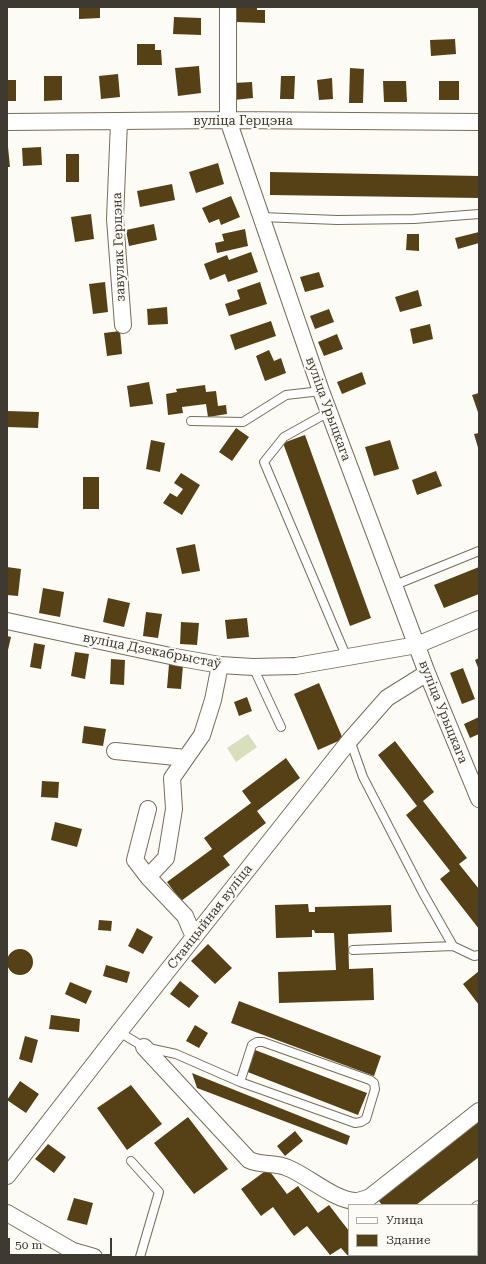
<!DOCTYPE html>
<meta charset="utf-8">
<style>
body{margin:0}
#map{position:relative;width:486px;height:1264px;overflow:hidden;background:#fdfbf6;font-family:"Roboto Serif",serif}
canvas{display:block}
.frame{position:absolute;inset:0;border:8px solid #3e3a31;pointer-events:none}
.legend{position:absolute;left:348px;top:1204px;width:130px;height:52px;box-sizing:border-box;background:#fdfbf6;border:1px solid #b1aea7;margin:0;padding:5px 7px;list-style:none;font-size:12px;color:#3e3a31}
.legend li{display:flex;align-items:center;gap:8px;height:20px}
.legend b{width:20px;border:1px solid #b1aea7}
.scale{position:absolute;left:8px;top:1238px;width:104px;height:18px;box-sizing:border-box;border:2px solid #3e3a31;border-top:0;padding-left:5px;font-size:12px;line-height:14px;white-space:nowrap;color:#3e3a31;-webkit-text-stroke:3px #fdfbf6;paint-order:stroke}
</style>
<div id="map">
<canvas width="486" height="1264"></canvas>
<div class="frame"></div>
<ul class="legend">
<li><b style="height:5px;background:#fff"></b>Улица</li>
<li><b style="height:11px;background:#554115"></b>Здание</li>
</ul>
<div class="scale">50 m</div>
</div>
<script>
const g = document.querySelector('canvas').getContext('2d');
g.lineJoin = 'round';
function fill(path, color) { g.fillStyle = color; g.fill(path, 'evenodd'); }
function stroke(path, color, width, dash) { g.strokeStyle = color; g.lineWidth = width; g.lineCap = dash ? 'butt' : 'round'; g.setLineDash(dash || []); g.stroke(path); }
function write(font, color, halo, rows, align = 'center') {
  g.font = font + ' "Roboto Serif",serif'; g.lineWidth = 4; g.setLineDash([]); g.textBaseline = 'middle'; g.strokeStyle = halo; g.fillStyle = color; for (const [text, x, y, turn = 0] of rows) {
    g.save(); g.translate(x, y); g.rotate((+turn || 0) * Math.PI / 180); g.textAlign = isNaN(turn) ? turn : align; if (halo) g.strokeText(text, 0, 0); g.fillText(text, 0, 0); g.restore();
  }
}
const green = new Path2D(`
 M248,734l9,13 -21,15 -9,-14z`);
const building = new Path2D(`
 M79,7h21v11l-21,1z
 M237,7l20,1v2h8v13l-28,-1z
 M174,17l27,1v17l-28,-1z
 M455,39l1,15 -25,2 -1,-16z
 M137,44h18v6h6l1,15h-25z
 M199,66l2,27 -23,3 -3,-28z
 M350,68l14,1 -1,34h-14z
 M118,74l2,23 -19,2 -2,-23z
 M44,76h18v24l-18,1z
 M281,76h14l-1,23h-14z
 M332,78l1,21 -14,1 -2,-20z
 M7,80h9v21h-9z
 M383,81h23l1,21h-23z
 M439,81h20v19h-20z
 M252,82l1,16 -19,2 -1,-17z
 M7,147h1l2,20h-3z
 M41,147l1,18 -19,1 -1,-18z
 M66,154h13v28h-13z
 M218,163l6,21 -28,9 -7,-21z
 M270,172l209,4v22l-209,-3z
 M172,184l3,16 -35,7 -3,-16z
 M231,196l9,21 -19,8 -2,-6 -10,4 -7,-15z
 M91,214l3,25 -19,3 -4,-25z
 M154,224l3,16 -28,6 -3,-16z
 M245,229l3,17 -31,7 -2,-10 9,-2 -2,-7z
 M479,232v11l-21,6 -3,-11z
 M407,234h12v17l-13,-1z
 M251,252l7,20 -30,10 -3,-8 -15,6 -6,-16 23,-9 2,5z
 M319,272l5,15 -19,5 -5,-15z
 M105,282l3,30 -15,2 -4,-30z
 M260,282l7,22 -38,12 -4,-12 15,-5 -3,-9z
 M418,290l4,16 -22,6 -5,-15z
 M167,307l1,17 -20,1 -1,-16z
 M329,309l5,13 -19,7 -5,-13z
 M271,321l5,15 -41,14 -5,-15z
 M430,324l3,15 -20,5 -3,-15z
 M120,331l2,23 -15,2 -3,-23z
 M337,334l6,15 -19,7 -6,-14z
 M269,350l5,11 7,-3 5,15 -21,8 -9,-25z
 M362,372l4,12 -24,10 -5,-12z
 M149,382l4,22 -23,3 -3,-21z
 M205,385l1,7 10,-1 2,15 8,-1 1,9 -19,3 -2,-13 -24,3 1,6 -15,2 -2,-21 11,-2 -1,-3z
 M479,393v22l-7,-20z
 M7,411l32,1 -1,16 -31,-1z
 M236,428l13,9 -17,24 -13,-9z
 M479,433v18l-5,-17z
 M305,435l66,183 -21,8 -67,-183z
 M151,440l14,3 -5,29 -14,-3z
 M390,440l9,29 -25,7 -9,-29z
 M436,471l6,15 -25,9 -5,-15z
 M181,473l19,12 -18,30 -19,-12 7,-10 7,4 6,-8 -9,-6z
 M83,477h16v32h-16z
 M195,544l5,27 -18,3 -6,-26z
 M7,567l14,2 -3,27 -11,-1z
 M479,567v27l-35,14 -10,-23z
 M43,588l21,4 -4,25 -21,-4z
 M108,598l22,5 -6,24 -21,-5z
 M146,612l16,2 -4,24 -15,-2z
 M247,618l2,19 -22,2 -2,-19z
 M181,622l18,1 -2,22 -17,-1z
 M7,636l4,1 -3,13h-1z
 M34,643l11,2 -4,24 -11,-2z
 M75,652l14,2 -4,25 -14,-3z
 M479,658v12l-4,-10z
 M111,659l14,1 -1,25 -14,-1z
 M169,664l14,1 -2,24 -14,-1z
 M463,668l12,31 -13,5 -12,-31z
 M319,683l24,56 -25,11 -24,-56z
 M247,697l5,14 -13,5 -5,-14z
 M479,717v17l-9,4 -6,-14z
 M84,726l22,3 -3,17 -21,-3z
 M395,741l39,51 -11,9 44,57 -8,6 20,25v40l-39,-50 10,-8 -44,-56 11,-9 -39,-51z
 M286,758l14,20 -43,33 9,12 -43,33 7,9 -49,36 -14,-19 45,-33 -8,-11 47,-35 -9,-12z
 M42,781l17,1 -1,16 -17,-1z
 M55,822l27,7 -5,18 -26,-7z
 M308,904l1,8h6v-5l76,-2 1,27 -44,2 1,35 24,-1 1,32 -95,3 -1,-31 58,-2 -2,-37h-19l-1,-3h-2v7l-36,1 -1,-33z
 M99,920l13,1 -1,10 -13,-1z
 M137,928l16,9 -10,17 -15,-8z
 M208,944l24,24 -17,16 -24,-23z
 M7 962a13 13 0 1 1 26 0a13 13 0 1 1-26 0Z
 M106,965l24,7 -3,11 -24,-7z
 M479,971v34l-16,-21z
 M180,981l19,15 -10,12 -19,-14z
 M70,982l22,9 -6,13 -21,-10z
 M239,1001l142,55 -7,20 -143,-53z
 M51,1015l29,4 -1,13 -30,-3z
 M195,1025l13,8 -9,15 -13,-7z
 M25,1036l13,4 -6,23 -13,-4z
 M255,1050l112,43 -9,22 -113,-44z
 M192,1073l158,63 -3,9 -150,-57z
 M20,1081l19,13 -13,19 -19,-13z
 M131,1085l31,39 -35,26 -30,-42z
 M188,1117l40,52 -34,25 -40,-51z
 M479,1117v40l-63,48h-34l-7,-9z
 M295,1131l8,10 -18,15 -8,-10z
 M48,1144l18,13 -12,16 -19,-14z
 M268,1169l19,25 11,-8 20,27 11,-8 20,26v24h23l-2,2h-21l-8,-9 -11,7 -23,-29 -13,10 -21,-29 -12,9 -20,-27z
 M74,1198l19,5 -6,22 -20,-5z`);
const service = new Path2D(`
 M261,217l76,3 77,-1 65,-5
 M329,412l-45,25 -20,25 83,196
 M191,421l52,1 43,-27 35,-4
 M395,585l84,-34
 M253,667l28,60
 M350,740l13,37 60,116 30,53 21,10 5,-1
 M353,950l100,-4
 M119,1032l25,15 32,7 64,28 115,41 6,-1 5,-3 9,-30 -1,-6 -4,-3 -107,-38h-6l-5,3 -12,37
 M131,1161l28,31 -19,65
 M446,1255l2,2`);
const minor = new Path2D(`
 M228,7v113l93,271 106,282 52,126
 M7,122l221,-2 251,2
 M119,122l-4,97 8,106
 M7,621l168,36 45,8 33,2 43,-1 121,-21 62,-26
 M115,751l71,7
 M148,877l-13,-17 13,-51
 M194,937l-9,-21 -37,-39 18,-19 8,-49 -2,-31 30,-43 11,-35 7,-35
 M144,1047l105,113c13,6 27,2 39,8 20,8 46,32 67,33 4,0 10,-2 15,-4l109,-86
 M7,1176l112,-144 231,-292 37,-42 40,-25
 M477,1211l2,-2
 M7,1213l66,38 21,6
 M420,1257l2,-2`);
const streetNames = [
 ["вуліца Герцэна",243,121],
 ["завулак Герцэна",119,247,-92],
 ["вуліца Урыцкага",328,409,70],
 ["вуліца Дзекабрыстаў",152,651,11],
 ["вуліца Урыцкага",443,712,68],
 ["Станцыйная вуліца",210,917,-52]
];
fill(green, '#d7dfbc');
fill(building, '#554115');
stroke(service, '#776d59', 10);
stroke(minor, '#776d59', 18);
stroke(service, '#fff', 8);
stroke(minor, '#fff', 16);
write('13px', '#3e3a31', '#fdfbf6', streetNames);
</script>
